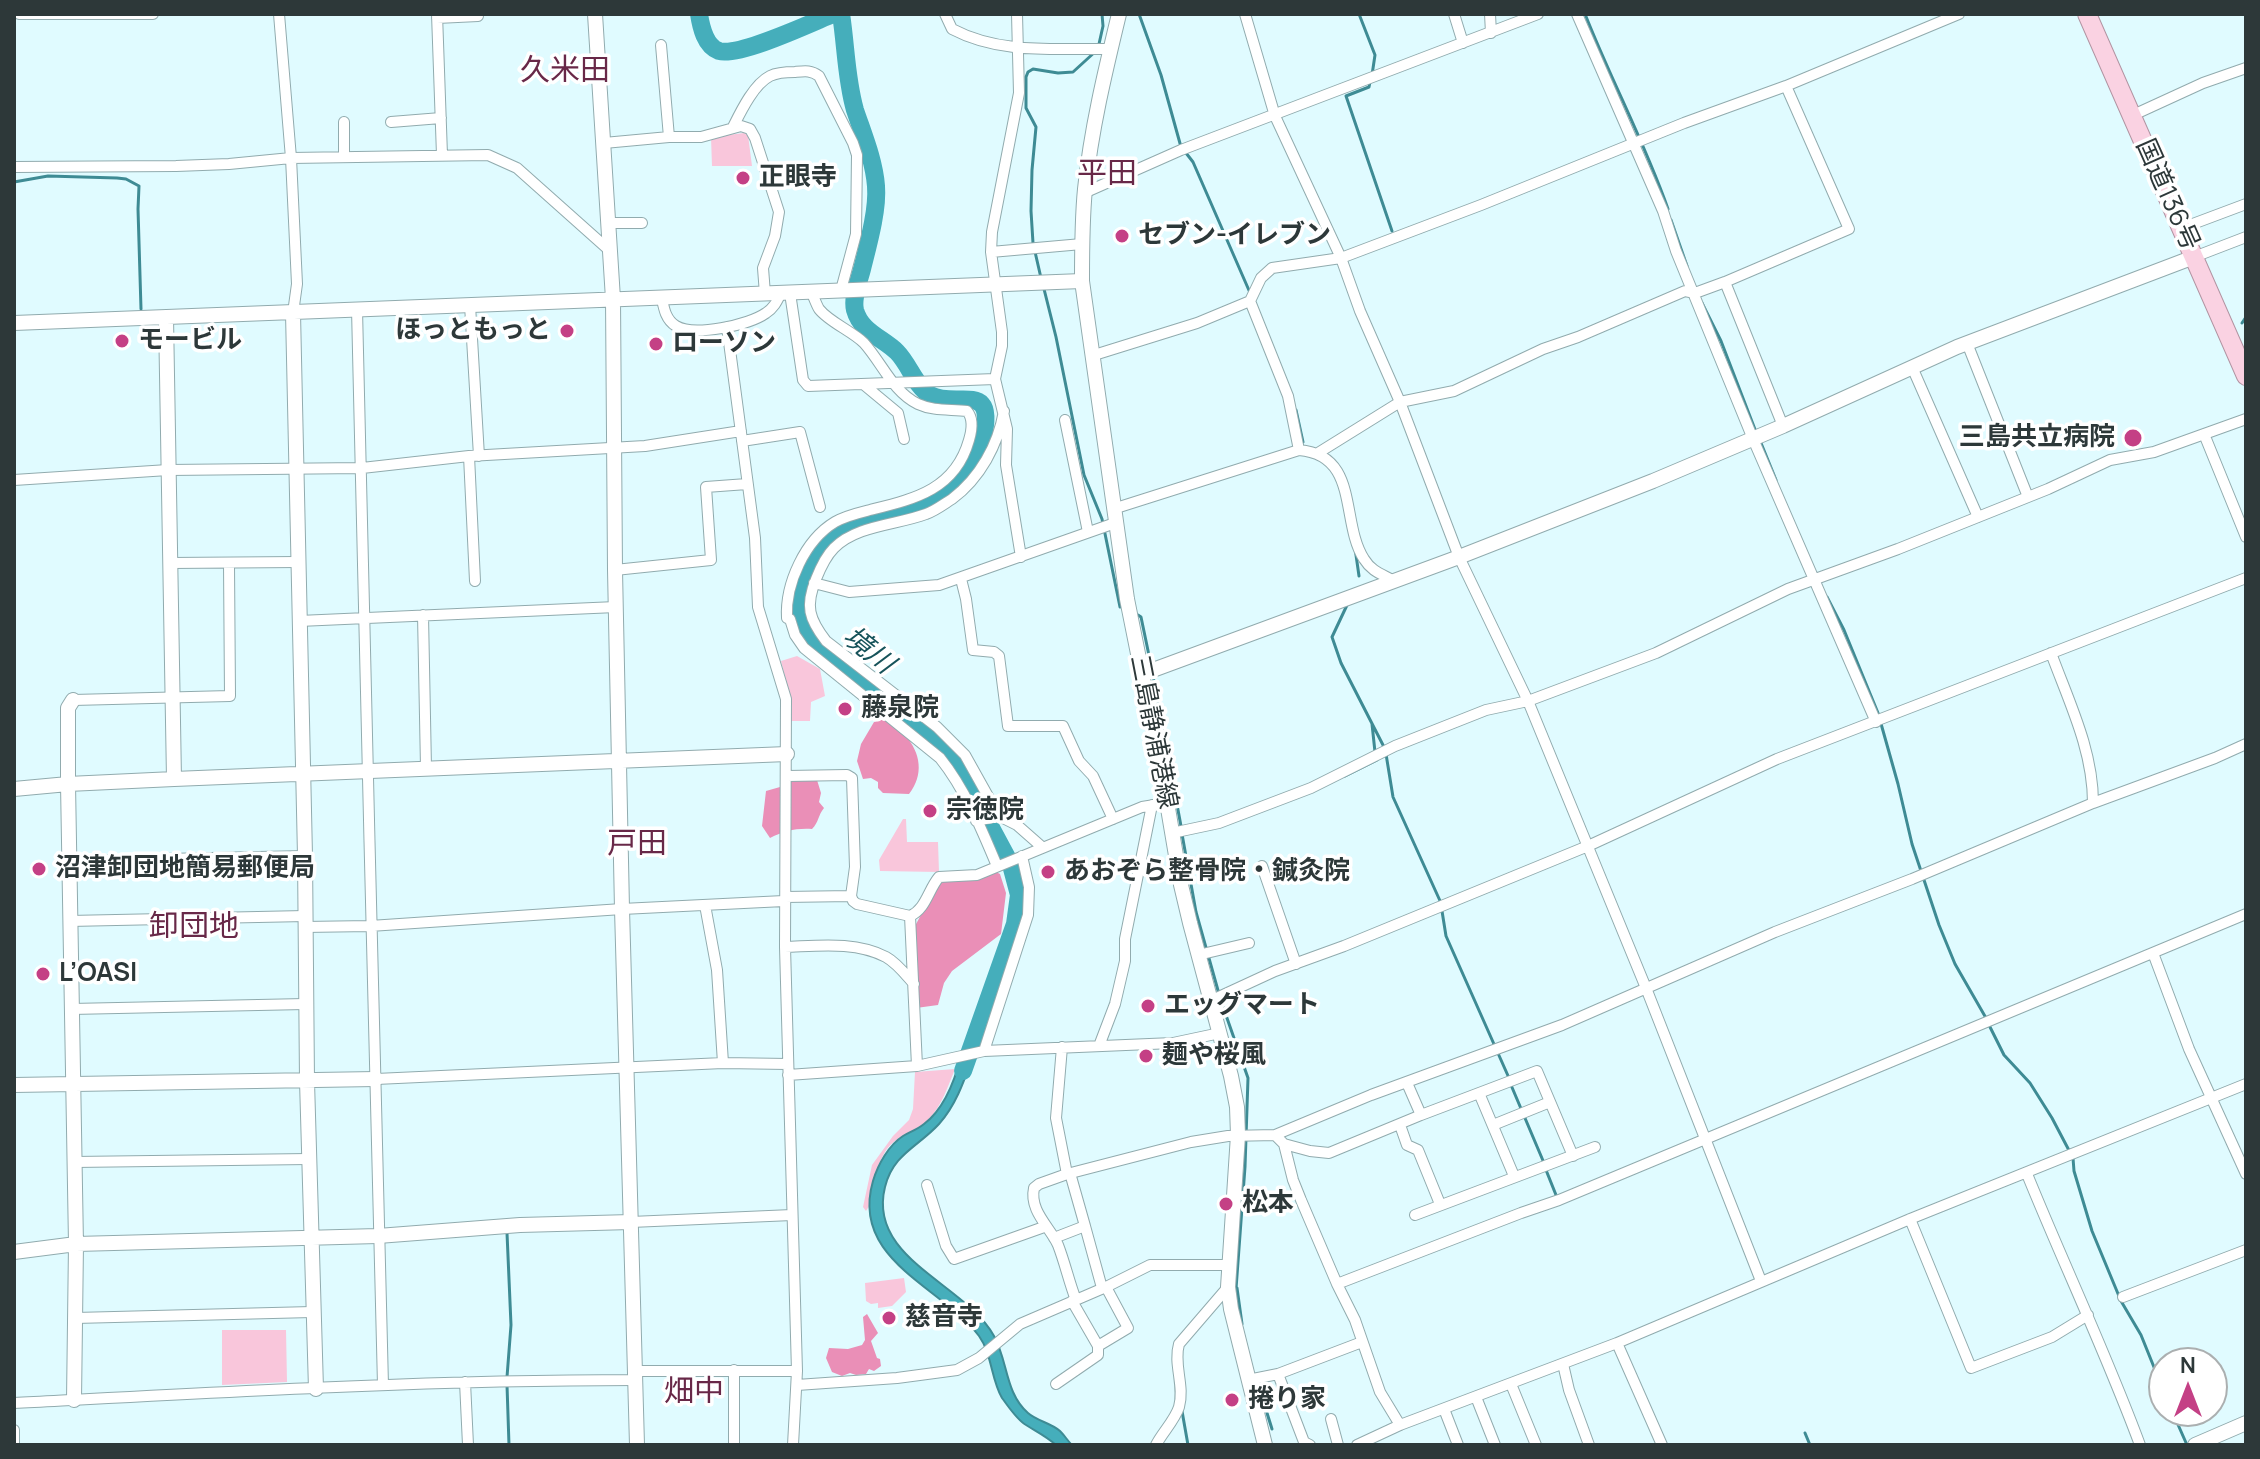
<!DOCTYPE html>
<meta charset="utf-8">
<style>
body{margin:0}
#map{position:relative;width:2260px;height:1459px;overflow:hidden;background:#e0fbff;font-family:Manrope,sans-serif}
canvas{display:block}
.frame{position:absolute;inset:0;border:16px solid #2d3839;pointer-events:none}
.north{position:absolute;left:2148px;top:1347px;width:80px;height:80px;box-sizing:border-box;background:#fff;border:2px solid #abafb0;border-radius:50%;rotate:0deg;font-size:22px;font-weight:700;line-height:32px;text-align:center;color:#2d3839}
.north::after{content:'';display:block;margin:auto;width:28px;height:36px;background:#c44085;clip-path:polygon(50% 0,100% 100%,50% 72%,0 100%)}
</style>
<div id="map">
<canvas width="2260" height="1459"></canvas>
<div class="frame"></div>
<div class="north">N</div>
</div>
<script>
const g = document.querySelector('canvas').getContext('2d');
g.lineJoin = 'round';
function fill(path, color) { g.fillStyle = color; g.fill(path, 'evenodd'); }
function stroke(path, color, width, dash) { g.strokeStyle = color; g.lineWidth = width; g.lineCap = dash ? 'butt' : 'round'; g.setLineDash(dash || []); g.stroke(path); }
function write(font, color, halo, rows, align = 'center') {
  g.font = font + ' Manrope,"Noto Sans JP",sans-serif'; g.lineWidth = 7; g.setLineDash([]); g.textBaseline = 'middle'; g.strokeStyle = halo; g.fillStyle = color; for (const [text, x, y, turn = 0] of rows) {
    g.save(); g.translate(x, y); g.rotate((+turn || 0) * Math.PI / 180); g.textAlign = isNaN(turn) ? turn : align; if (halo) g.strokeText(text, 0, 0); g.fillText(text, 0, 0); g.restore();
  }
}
const green = new Path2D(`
 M744,133l4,2 4,31h-40l-1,-29z
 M797,656l23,13 5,27 -14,6 -1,19h-19l1,-16 -11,-44z
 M903,819h3l1,23h31l1,30 -59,-1 -1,-11z
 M955,1069c-7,17 -13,36 -26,50 -13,15 -33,15 -44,33 -4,7 -8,16 -10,23 -3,12 -1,26 -9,36l-3,-4 9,-42 21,-29 16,-16 4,-11 2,-37z
 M904,1278l2,14 -14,14 -14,2v-5l-7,1 -5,-3 -1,-18z
 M222,1330h64l1,52 -65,3z`);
const forest = new Path2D(`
 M885,718c6,7 14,10 20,17 16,18 19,40 4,59l-26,-1 -5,-5v-6l-7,-4 -8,1 -6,-18 4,-17 13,-22z
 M790,779l27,1 4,13 -2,9 5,6c-6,7 -5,14 -12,21 -16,-1 -28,2 -42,9l-8,-12 4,-35 14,-4z
 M996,872l4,2 6,19 -5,41 -49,37 -8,12 -6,22 -22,3 -1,-82 23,-43z
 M867,1314l11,19 -7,8 6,17 3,1 1,7 -7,5 -5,-2 -3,5 -10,1 -6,-2 -8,3 -10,-4 -6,-14 3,-10 19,1 14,-4 3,-5 -2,-23z`);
const water = new Path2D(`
 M974,1053c-9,25 -17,51 -35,71 -21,23 -46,30 -54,63 -18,72 81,97 109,149 14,25 11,57 34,77 9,8 23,10 32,18 4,4 8,10 12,14h-16c-10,-9 -19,-13 -30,-20 -9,-5 -18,-19 -24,-27 -11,-19 -10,-44 -23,-62 -38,-50 -129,-76 -106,-155 5,-17 16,-36 30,-45 7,-4 15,-7 21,-12 20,-15 31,-44 37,-68z`);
const stream = new Path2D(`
 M1139,14l22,61 20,72
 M1359,14l16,41 -3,20
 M1585,14c26,66 60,129 83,195
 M1099,44l4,-18 -1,-12
 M1370,82l-1,5 -23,9 46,135
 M1186,153l7,9 58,133
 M14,182l34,-6 69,2 9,1 13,7 -1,23 3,100
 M1671,220l16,46
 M1041,278l-8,-35 -2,-32 1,-41 4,-43 -10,-19v-31l2,-5 5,-3 25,4 15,-1 23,-21
 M1044,289l12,48 28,138 18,44 18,88
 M1702,303l19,38 35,91
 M2242,323l4,-6
 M1296,410l7,32
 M1761,443l15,37
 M1355,548l4,28
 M1827,597l17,33 34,83 20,71 14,60 27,81 16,39 31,54
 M1348,603l-16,34 9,26 43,84
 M1138,615l3,2 10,48
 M1153,676l28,150
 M1372,724l3,28
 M1386,754l7,43 48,106
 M1345,776l32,-16
 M1182,834l14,78 23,82
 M1442,911l4,25 63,142
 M1221,1001l27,77 -3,89 -9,122
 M1989,1025l15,30 26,28 22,35 21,40 1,13 18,60 29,70 20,34 23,57
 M1511,1085l33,78
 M1546,1170l10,25
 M1237,1288l5,36
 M507,1377l4,-52 -4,-92
 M1257,1381l15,48
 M507,1385l2,60
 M1182,1411l6,34
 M2172,1411l15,34
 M1805,1433l5,12`);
const river = new Path2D(`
 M699,14c2,13 6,32 20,37 20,6 92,-28 114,-37
 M841,14c5,32 5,65 14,96 8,24 19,50 21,76 2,24 -8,59 -14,83 -3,12 -10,28 -7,41 6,22 28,28 42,42 12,12 19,35 33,43 28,15 68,-17 52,46 -14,50 -54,65 -99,77 -12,3 -24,5 -35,9 -25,10 -44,41 -49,66 -3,16 3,33 11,47l142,115 59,110 8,30 -4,29 -52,147`);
const minor = new Path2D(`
 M19,14h134
 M279,14l12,144 6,126 -4,29
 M437,14l5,141
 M945,14l7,15c49,26 105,19 158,20
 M1017,14l2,79 -27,139 -1,20 11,80v14l-7,33 12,50 -1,36 15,92
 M1245,14l30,102 66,142 19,53 40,91 59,155 69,144 118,287 115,293
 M1454,14l9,29
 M1490,14l1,19
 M1577,14l86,197 13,40 77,188 123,283
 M437,18l41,-2
 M661,45l8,92
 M2131,116l72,-33 43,-15
 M344,122v35
 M391,122l50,-4
 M733,127c8,-16 21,-43 37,-51 8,-4 17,-4 25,-4 10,-1 16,-2 24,4l34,67 4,12 -1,79 -15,56
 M604,143l65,-6h32l40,-11 9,3 5,9 24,74 -4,24 -12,32 2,26
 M14,167l162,-1 53,-2 62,-6 197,-3 29,13 92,82
 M1084,193l97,-43 357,-136
 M608,223h34
 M2190,225l56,-21
 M991,252l91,-8
 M2194,257l52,-20
 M1725,282l58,144
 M811,292c3,5 5,12 8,17 10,13 33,22 45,34 18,20 29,49 54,61 15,7 32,5 49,7 7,8 5,19 2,29 -14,50 -55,59 -99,70 -12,3 -25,6 -35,12 -30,18 -50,62 -48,96l3,1 5,16 9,13 136,110c25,31 42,72 57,108
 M790,293l13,87 5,6 187,-7
 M662,299c2,10 4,21 14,27 18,11 73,-1 90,-13 8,-5 11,-12 15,-20
 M1250,301l38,95 11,54
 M470,305l9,151
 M357,309c11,359 14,717 26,1076
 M727,327l28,211 3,69 28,92 -1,248 12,424 -4,74
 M1967,343l61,154
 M1091,356l106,-33 53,-22 11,-23 11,-10 69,-10 140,-53 203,-82 102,-37 173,-72
 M1912,367l66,150
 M863,384l35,29 6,26
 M1004,411c-6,34 -24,67 -52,88 -8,5 -17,12 -26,15 -29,11 -69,11 -92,34 -8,8 -14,21 -18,31 -11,27 -7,40 10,62l111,86 28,28 34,61 18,9 25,22
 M1065,420l23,112
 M2204,434l42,103
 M742,441l58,-9 20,75
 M1318,453l82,-51 54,-11 89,-42 35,-12 107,-46 10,2 30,-11 124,-53 -63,-143
 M469,456l6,125
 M14,480l154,-10 194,-2 107,-12 176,-10 96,-15
 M1113,509l186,-59c61,5 41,72 65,109 8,13 18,15 30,22
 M170,563l128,-1
 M615,570l96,-10 -5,-73 41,-3
 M961,579l5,20 7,51 21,2 5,4 9,70h55l16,35 14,15 20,43
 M814,583l35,9 90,-7 176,-62
 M423,615l3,153
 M299,621l317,-14
 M2051,653c18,49 42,97 42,150
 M73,700l157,-4 -1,-132
 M787,776l60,-1 5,3 3,89 -4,29
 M976,821l23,-5
 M1172,833l47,-10 92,-35 84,-42 91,-36 42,-9 128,-48 132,-64 110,-40 150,-60 62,-29 44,-8 92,-33
 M69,861l236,-5
 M1262,866l34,98
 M785,897l66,-1 2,5 4,3 53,12c16,-7 18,-26 29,-39l38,-2 165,-68 25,-4
 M705,905l12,65 6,93
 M910,916l7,150
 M69,921l236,-5
 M304,927l66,-1 252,-17 162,-8
 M785,947c33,-1 70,-6 101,10 11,6 20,18 28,27
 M2153,953l36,96 57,125
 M1198,955l51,-12
 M1210,1001l65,-30 69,-25 244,-100 189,-87 469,-181
 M71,1009l234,-5
 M1099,1046l16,-42 10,-43v-22l27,-134
 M1062,1047l-6,71 11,56
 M984,1051l44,-136 1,-28 -7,-31
 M788,1075l129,-9 67,-15 189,-8 47,-10
 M376,1079l347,-16 65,1
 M1407,1083l14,32 58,-22 35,83
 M1479,1093l58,-22 36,85
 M1400,1125l7,20 11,5 22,54
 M1493,1125l57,-23
 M1275,1135l9,9 9,36 8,20 36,84 18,36 25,72 20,33
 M1284,1144l26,7 19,2 92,-38
 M74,1162l235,-3
 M2027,1174c37,91 79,179 113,271
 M927,1185l19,61 8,13 90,-32
 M1415,1215l180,-68
 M1910,1219l61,149 81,-31 36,-22
 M631,1222l161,-7
 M1085,1226l17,62
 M1054,1238l31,-12 -15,-53
 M1337,1284l184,-71 38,-13 687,-286
 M2123,1297l123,-47
 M1076,1300c-7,-18 -11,-37 -18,-55 -8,-18 -29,-34 -24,-57l5,-4 28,-10 124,-32 37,-6 47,-1 96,-40 191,-70 213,-93 137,-53 181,-76 122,-45 31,-14
 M75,1318l237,-6
 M1617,1343l45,102
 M1098,1346l30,-18 -22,-41
 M1563,1364l6,26 20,55
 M635,1371h162
 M1278,1374l26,68 6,3
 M1248,1380l30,-6 84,-32
 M465,1382l3,63
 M1056,1384l42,-29v-9l-26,-45
 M1511,1384l25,61
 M797,1385l100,-7 60,-8 22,-12 41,-34 86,-37 44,-22h78
 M1476,1397l19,48
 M14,1403c207,-11 414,-23 621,-23
 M1444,1409l14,36
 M1331,1419l7,26
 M14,1430v15
 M734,1445v-75
 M1156,1445c6,-12 19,-25 23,-38 6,-21 -6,-43 0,-63l49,-57
 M1357,1445l43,-20 217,-82 293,-124 336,-135`);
const tertiary = new Path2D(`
 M595,14l18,285 2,271 7,339 15,536
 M293,313l12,543 2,225 9,308
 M166,317l8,462
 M14,323l1068,-42
 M1142,674l317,-117 194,-76 130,-55 174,-79 237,-90
 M73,700l-5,8v76l8,460 -2,156
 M14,789l54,-5 106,-5 613,-25
 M14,1085l362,-6
 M14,1252l62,-8 302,-8 142,-11 111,-3`);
const secondary = new Path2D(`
 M1119,14c-14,58 -28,116 -34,175 -3,30 -3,61 -3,92l45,318 35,174 19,112 9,38 41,153 6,31 1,28 -10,152 3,22 34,136
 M2195,1445l51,-22`);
const trunk = new Path2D(`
 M2087,14l159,362`);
const markers = [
 [743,178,8,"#c44085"],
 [1122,236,8,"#c44085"],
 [567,331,8,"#c44085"],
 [122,341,8,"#c44085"],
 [656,344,8,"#c44085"],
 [2133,438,10,"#c44085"],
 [845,709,8,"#c44085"],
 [930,811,8,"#c44085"],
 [39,869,8,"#c44085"],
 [1048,872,8,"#c44085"],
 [43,974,8,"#c44085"],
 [1148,1006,8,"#c44085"],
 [1146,1056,8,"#c44085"],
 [1226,1204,8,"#c44085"],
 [889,1318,8,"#c44085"],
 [1232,1400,8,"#c44085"]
];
const poiNames = [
 ["正眼寺",759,178],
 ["セブン-イレブン",1138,236],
 ["ほっともっと",551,331,"right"],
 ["モービル",138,341],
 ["ローソン",672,344],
 ["三島共立病院",2115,438,"right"],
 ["藤泉院",861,709],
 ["宗徳院",946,811],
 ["沼津卸団地簡易郵便局",55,869],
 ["あおぞら整骨院・鍼灸院",1064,872],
 ["L’OASI",59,974],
 ["エッグマート",1164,1006],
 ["麺や桜風",1162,1056],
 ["松本",1242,1204],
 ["慈音寺",905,1318],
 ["捲り家",1248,1400]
];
const streetNames = [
 ["国道136号",2167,195,66],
 ["三島静浦港線",1153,732,79]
];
const waterNames = [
 ["境川",868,651,39]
];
const quarterNames = [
 ["久米田",565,72],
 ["平田",1107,175],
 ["戸田",637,845],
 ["卸団地",194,928],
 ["畑中",694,1393]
];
fill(green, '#f9c6db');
fill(forest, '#ea8fb7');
fill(water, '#45aebb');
stroke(water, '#3e8b94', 2);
stroke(stream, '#3e8b94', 3);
stroke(river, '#45aebb', 18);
stroke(minor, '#91abae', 12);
stroke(tertiary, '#91abae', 16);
stroke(secondary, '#91abae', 16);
stroke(trunk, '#b194a2', 20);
stroke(minor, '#fff', 10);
stroke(tertiary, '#fff', 14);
stroke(secondary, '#fff', 14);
stroke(trunk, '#fad2e2', 18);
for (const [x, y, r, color] of markers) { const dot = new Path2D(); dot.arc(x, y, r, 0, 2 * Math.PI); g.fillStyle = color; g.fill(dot); stroke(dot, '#fff', 3); }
write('bold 26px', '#2d3839', '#fff', poiNames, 'left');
write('26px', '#2d3839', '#fff', streetNames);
write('italic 28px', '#17535a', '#fff', waterNames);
write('30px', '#682848', '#fff', quarterNames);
</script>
